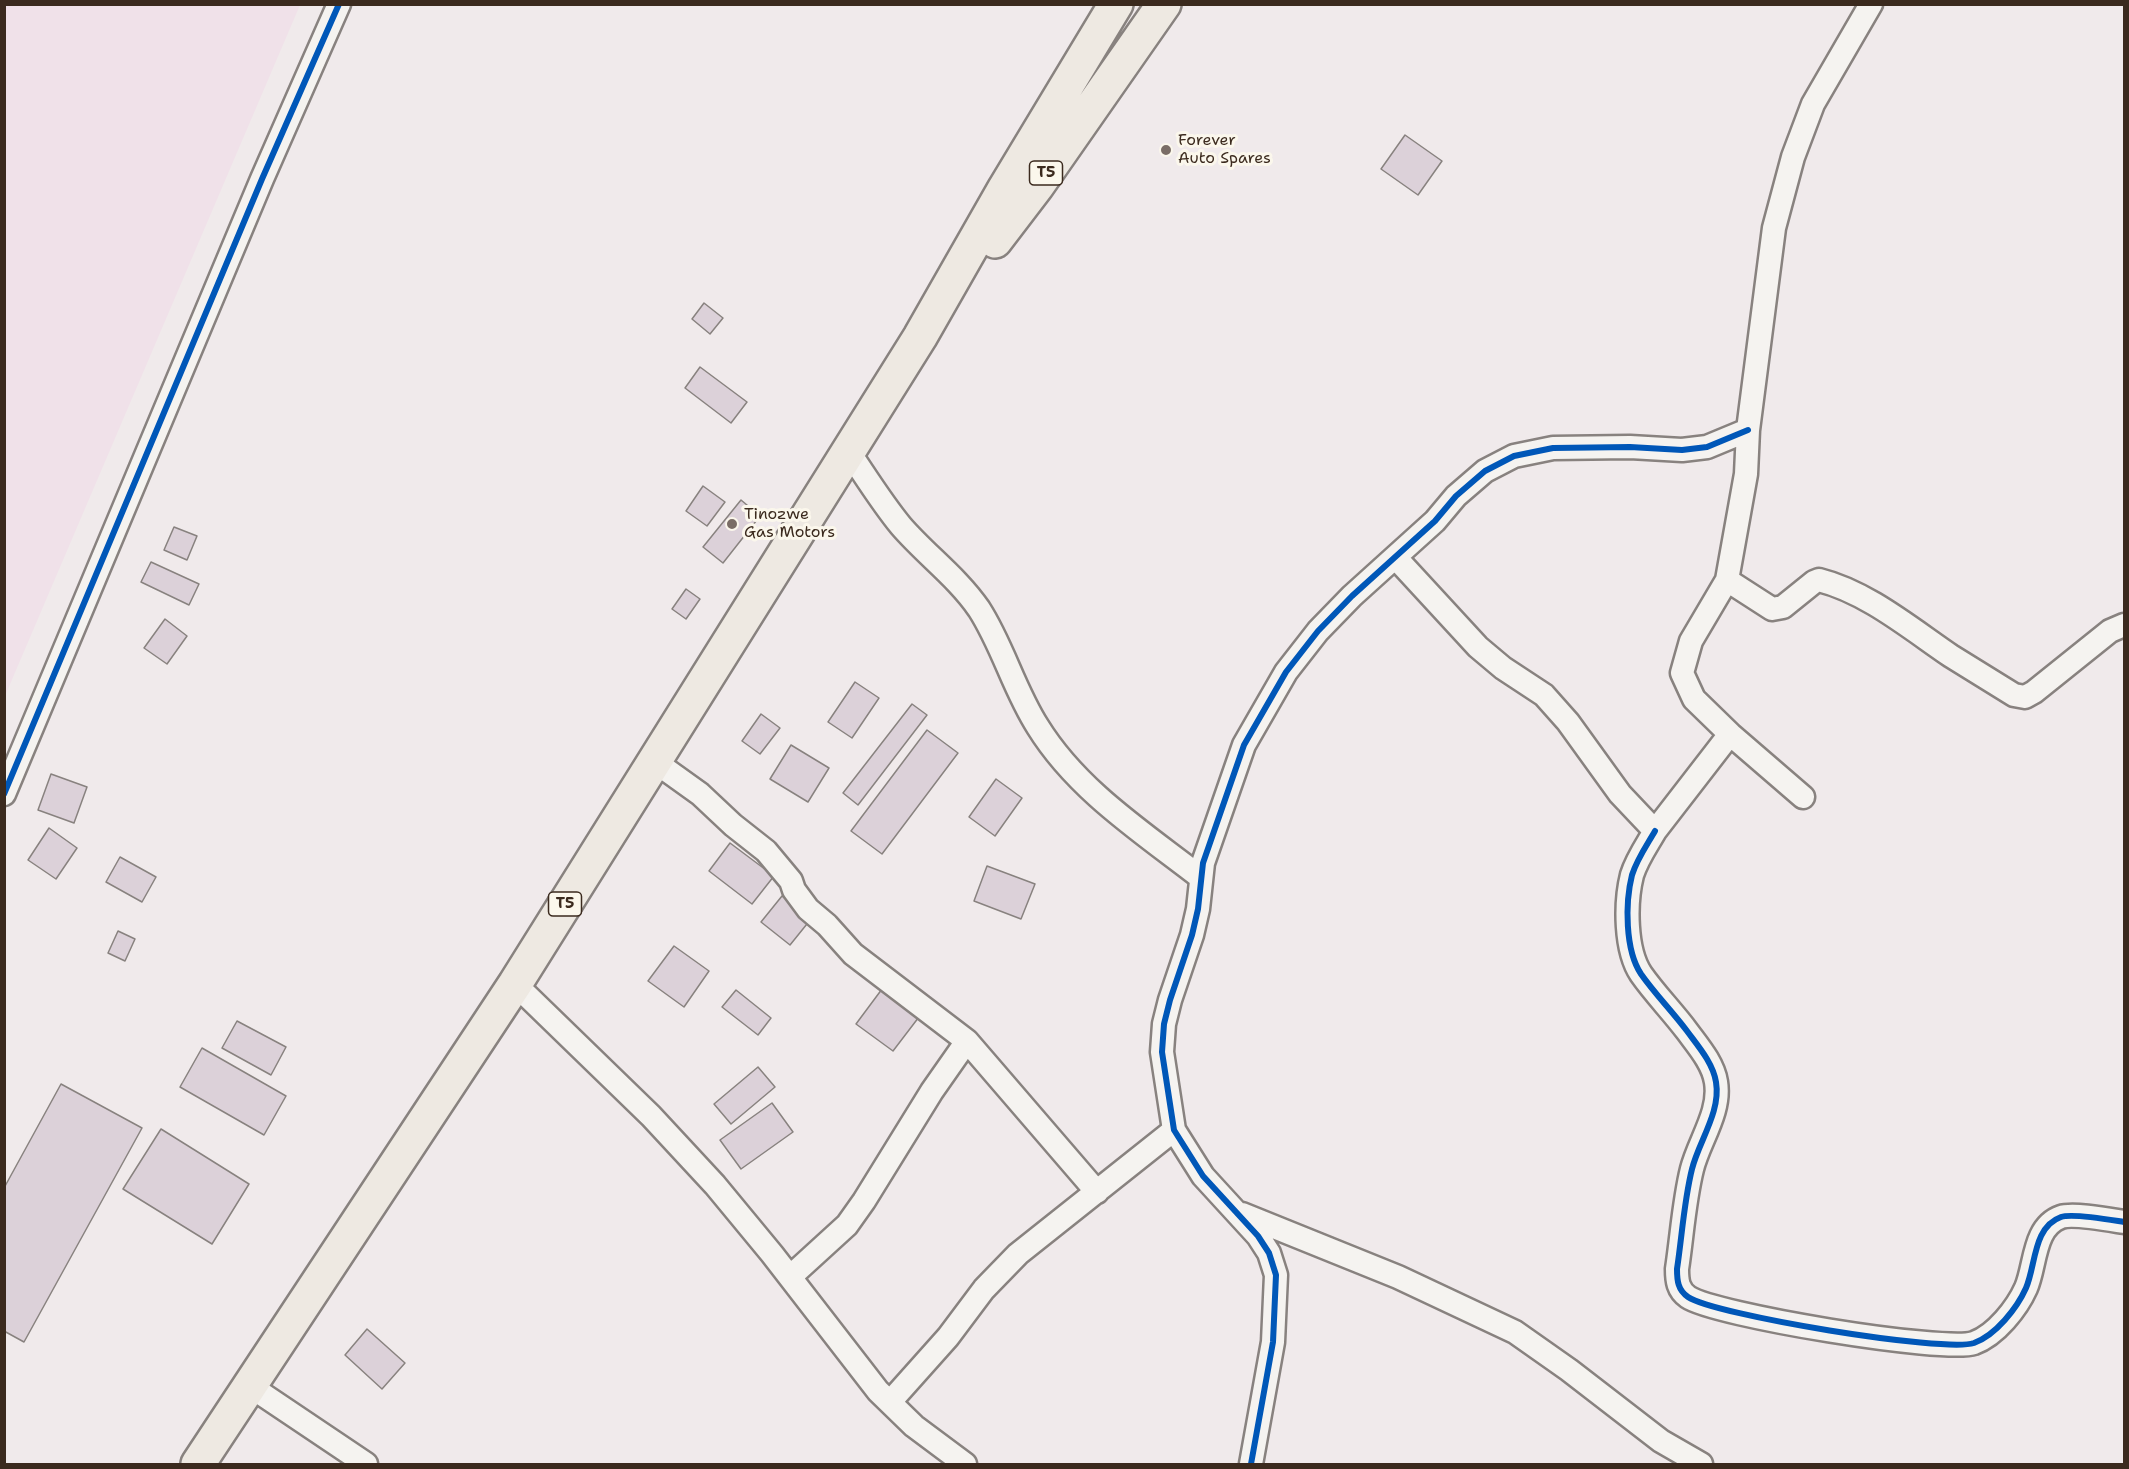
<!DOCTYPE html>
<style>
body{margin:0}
#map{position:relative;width:2129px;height:1469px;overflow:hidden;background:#f0eaeb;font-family:"Shantell Sans",sans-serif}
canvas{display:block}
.frame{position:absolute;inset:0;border:6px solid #3b2a1e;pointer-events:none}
</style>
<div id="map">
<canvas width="2129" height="1469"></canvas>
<div class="frame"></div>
</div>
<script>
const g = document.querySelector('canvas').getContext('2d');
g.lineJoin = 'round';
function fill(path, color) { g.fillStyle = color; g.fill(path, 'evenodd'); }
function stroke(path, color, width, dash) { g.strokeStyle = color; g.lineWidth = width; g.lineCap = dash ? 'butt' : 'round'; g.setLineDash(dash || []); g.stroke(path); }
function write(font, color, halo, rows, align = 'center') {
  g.font = font + ' "Shantell Sans",sans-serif'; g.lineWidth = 6; g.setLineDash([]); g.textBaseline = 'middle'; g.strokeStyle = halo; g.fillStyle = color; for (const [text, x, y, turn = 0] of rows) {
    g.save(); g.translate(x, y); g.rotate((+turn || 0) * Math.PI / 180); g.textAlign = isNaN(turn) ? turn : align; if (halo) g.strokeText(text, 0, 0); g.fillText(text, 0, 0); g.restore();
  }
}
const built = new Path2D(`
 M5,4l295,1 -295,691 -1,-691z`);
const building = new Path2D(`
 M1405,135l37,26 -24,34 -37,-26z
 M704,303l19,15 -13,16 -18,-15z
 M700,367l47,35 -16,21 -46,-35z
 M703,486l22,16 -18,24 -21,-15z
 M741,500l19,16 -37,47 -20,-16z
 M174,527l23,9 -10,24 -23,-10z
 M151,562l48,22 -10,21 -48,-23z
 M686,589l14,10 -14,20 -14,-10z
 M165,619l22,17 -20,28 -23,-16z
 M855,682l24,16 -27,40 -24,-16z
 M912,704l15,11 -69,90 -15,-12z
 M761,714l19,14 -20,26 -18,-13z
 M927,730l31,23 -76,101 -31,-23z
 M791,745l38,23 -21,34 -38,-23z
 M51,774l36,13 -13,36 -36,-13z
 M996,779l26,19 -27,38 -26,-19z
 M49,828l28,20 -21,31 -28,-19z
 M730,843l44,33 -22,28 -43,-33z
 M120,857l36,20 -14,25 -36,-20z
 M987,866l48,18 -14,35 -47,-18z
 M782,896l29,23 -21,26 -29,-23z
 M118,931l17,8 -10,22 -17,-8z
 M674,946l35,25 -25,36 -36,-26z
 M885,985l37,28 -29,38 -37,-27z
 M736,990l35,28 -13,17 -36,-28z
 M237,1021l49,26 -15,28 -49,-27z
 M202,1048l84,48 -22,39 -84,-48z
 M758,1067l17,20 -44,37 -17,-20z
 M61,1084l81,44 -118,214 -20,-11v-143z
 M772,1103l21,29 -52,37 -21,-29z
 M161,1129l88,55 -37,60 -89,-55z
 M367,1329l38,34 -23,26 -37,-34z`);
const minor = new Path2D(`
 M849,452c17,25 33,51 52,74 25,29 56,51 78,83 24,37 35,81 59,118 39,63 104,105 162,150
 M1396,558l82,89 25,21 41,27 24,27 52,72 35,37 75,-97 -36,-35 -12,-26 9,-32 36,-61 19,-106 2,-44 26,-202 19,-71 20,-53 58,-100
 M1727,580l45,29 11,-2 31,-25 5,-2c48,12 92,49 132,76 21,13 42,26 63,39l11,2 9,-5 76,-61 14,-6
 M1730,734l73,63
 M654,761l46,33 33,31 33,26 25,30 3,9 14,19 19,16 26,29 114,87 130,151
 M4,794l258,-615 77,-175
 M1655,831c-8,14 -18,28 -23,44 -7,28 -7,75 9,99 14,20 31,37 46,57 11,15 26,32 29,51 5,30 -17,59 -24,87 -8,32 -10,67 -15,100 0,12 1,21 11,28 26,18 256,56 286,46 22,-8 43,-35 52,-55 10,-23 7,-61 35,-71 12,-4 50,3 63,5
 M515,984l136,132 64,69 57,69 106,137 36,35 51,38
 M1242,1214l156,63 117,55 54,38 92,71 40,23
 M790,1277l57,-52 17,-24 68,-110 35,-50
 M250,1386l116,78
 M890,1402l58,-65 36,-48 34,-35 156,-124
 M1251,1464l22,-122 3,-67 -7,-22 -11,-17 -55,-60 -29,-46 -12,-78 2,-28 6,-24 22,-65 6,-26 5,-46 41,-118 42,-73 32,-41 34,-35 83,-75 21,-25 29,-25 29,-15 39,-8 77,-1 52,3 25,-3 41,-17`);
const trunk = new Path2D(`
 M995,241l42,-55 127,-182
 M198,1464l317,-480 405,-647 85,-149 111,-184`);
const cycleway = new Path2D(`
 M4,794l258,-615 77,-175
 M1655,831c-8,14 -18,28 -23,44 -7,28 -7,75 9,99 14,20 31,37 46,57 11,15 26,32 29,51 5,30 -17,59 -24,87 -8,32 -10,67 -15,100 0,12 1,21 11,28 26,18 256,56 286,46 22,-8 43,-35 52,-55 10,-23 7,-61 35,-71 12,-4 50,3 63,5
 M1251,1464l22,-122 3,-67 -7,-22 -11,-17 -55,-60 -29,-46 -12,-78 2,-28 6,-24 22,-65 6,-26 5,-46 41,-118 42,-73 32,-41 34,-35 83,-75 21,-25 29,-25 29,-15 39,-8 77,-1 52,3 25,-3 41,-17`);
const markers = [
 [1166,150,6,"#7a6d66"],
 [732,524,6,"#7a6d66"]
];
const shields = [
 [1046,173,33],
 [565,904,33]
];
const shieldNames = [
 ["T5",1046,173],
 ["T5",565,904]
];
const poiNames = [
 ["Forever",1178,141],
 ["Auto Spares",1178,159],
 ["Tinozwe",744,515],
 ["Gas Motors",744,533]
];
fill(built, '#f0e1e9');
fill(building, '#dcd1d9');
stroke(building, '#88827f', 1.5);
stroke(minor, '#88827f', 27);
stroke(trunk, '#88827f', 38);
stroke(minor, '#f5f3f0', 22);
stroke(trunk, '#eee9e2', 33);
stroke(cycleway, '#0057b8', 6);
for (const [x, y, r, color] of markers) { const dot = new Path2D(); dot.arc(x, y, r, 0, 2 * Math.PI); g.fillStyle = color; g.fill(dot); stroke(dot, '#fbf7ec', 2); }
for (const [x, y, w] of shields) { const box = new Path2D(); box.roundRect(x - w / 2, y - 12, w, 24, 4.5); g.fillStyle = '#fbf7ec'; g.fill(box); stroke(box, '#3b2a1e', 1.5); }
write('bold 15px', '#3b2a1e', null, shieldNames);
write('16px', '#3b2a1e', '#fbf7ec', poiNames, 'left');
</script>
